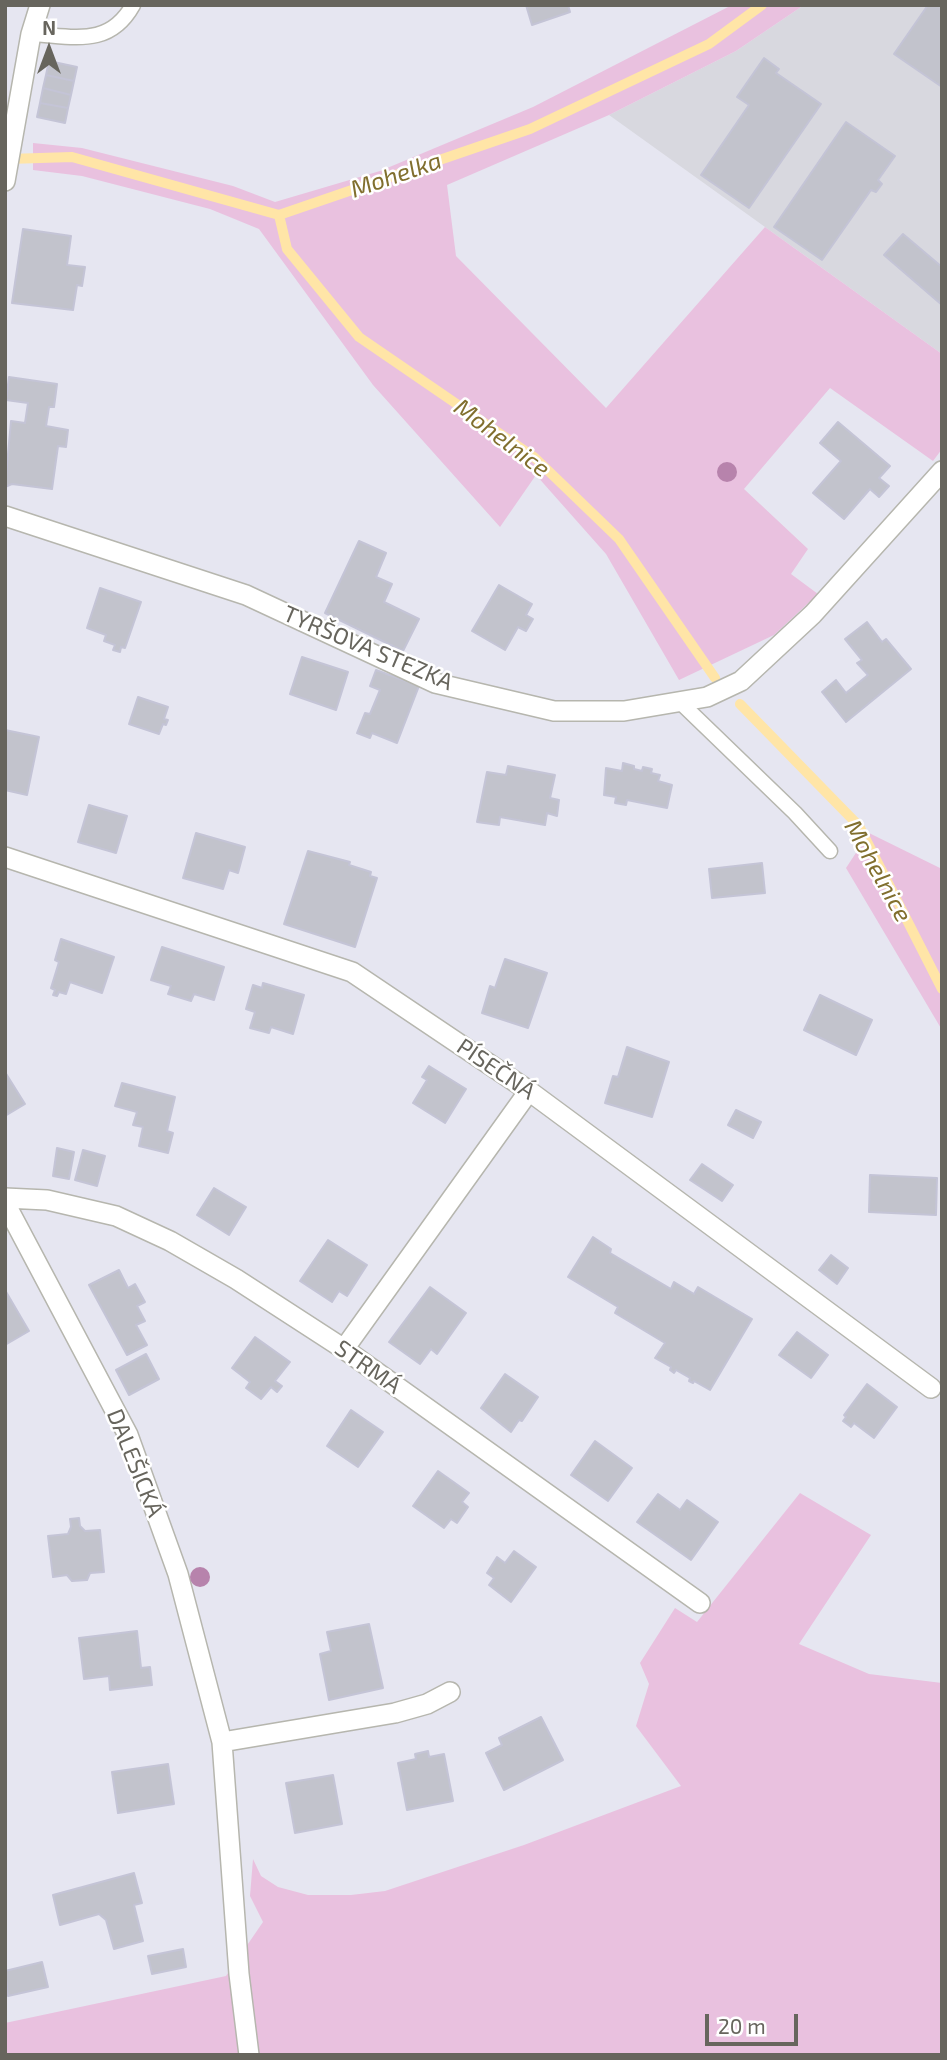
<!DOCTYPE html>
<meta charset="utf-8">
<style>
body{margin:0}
#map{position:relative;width:947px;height:2060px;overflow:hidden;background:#e6e6f1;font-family:"Exo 2",sans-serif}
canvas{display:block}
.frame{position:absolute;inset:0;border:7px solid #67655d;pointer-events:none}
.north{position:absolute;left:14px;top:14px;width:70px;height:70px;-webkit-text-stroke:5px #fff;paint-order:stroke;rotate:0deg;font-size:19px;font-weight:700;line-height:28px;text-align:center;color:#67655d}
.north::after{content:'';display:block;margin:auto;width:24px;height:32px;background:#67655d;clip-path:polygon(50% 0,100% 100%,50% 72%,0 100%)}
.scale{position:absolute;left:705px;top:2014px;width:93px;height:32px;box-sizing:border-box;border:4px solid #67655d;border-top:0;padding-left:9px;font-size:21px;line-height:24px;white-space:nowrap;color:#67655d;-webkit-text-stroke:5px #fff;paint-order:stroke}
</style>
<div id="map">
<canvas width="947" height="2060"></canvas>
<div class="frame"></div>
<div class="north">N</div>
<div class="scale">20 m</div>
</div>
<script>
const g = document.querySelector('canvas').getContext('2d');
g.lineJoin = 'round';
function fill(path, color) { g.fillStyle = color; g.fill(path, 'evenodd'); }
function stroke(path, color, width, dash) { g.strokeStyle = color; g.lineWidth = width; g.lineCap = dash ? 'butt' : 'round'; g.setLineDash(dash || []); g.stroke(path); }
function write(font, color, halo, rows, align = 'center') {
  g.font = font + ' "Exo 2",sans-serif'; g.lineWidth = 5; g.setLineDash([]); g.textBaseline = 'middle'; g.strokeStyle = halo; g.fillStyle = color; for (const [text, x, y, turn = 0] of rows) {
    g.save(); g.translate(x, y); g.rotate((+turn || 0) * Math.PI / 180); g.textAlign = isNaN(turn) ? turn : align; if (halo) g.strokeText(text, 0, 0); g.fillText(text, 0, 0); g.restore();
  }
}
const industrial = new Path2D(`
 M804,5h138v349l-333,-239 127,-64z`);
const green = new Path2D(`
 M732,5h72l-68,46 -127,64 -162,70 9,71 150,152 159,-181 177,127v95l-9,12 -103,-73 -86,101 64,60 -17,25 27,20 -44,41 -95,45 -73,-126 -70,-79 -36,52 -127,-142 -114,-156 -49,-20 -128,-33 -49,-6v-27l49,5 151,38 42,16 105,-31 153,-64z
 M869,833l73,36v161l-96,-162z
 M800,1493l71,42 -72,109 70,30 73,9v372h-937v-32l221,-47 37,-54 -13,-26 3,-37 8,17 17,11 30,8h43l34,-4 139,-46 157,-59 -45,-60 13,-42 -9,-21 35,-55 22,14z`);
const stream = new Path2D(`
 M8,159l64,-2 207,58 251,-86 179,-85 53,-39
 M279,215l8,34 72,88 175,120 85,82 96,139
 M740,704l119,122 83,163`);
const building = new Path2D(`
 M526,5h42l2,7 -38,13z
 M928,5h14v82l-48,-33z
 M764,58l15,11 -3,4 45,31 -72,104 -48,-33 48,-70 -12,-8z
 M49,61l28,6 -3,14 -28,-6z
 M46,75l28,6 -3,14 -28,-7z
 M43,88l28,7 -3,13 -28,-5z
 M40,103l28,5 -3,15 -28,-6z
 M846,122l49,34 -17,24 4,4 -6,8 -5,-2 -49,70 -48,-33z
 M23,229l48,7 -4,29 18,2 -3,19 -5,-1 -4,25 -61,-7z
 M903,234l39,33v38l-58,-50z
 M9,377l48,7 -3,23h-5l-3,19 22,4 -2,17 -8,-1 -6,43 -40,-5 -7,3 6,-66 14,2 3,-20 -22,-3z
 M838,422l52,44 -11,12 10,8 -10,11 -9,-8 -26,30 -31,-26 28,-32 -21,-18z
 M359,541l27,12 -10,24 16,7 -8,18 35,17 -16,32 -78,-38z
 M499,585l33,19 -6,11 7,4 -7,12 -8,-4 -13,23 -33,-19z
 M100,588l41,14 -16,46 -4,-1 -1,5 -7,-2 2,-5 -11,-4 2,-6 -19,-7z
 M867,622l15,20 4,-3 25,30 -65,53 -24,-30 14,-12 10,13 22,-18 -11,-12 5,-3 -17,-21z
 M302,657l46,15 -12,38 -46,-16z
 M376,670l43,16 -22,57 -25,-10 -2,5 -13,-5 8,-20 5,1 10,-24 -10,-4z
 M138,697l30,10 -4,12 4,1 -2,5 -3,-1 -4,10 -30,-10z
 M5,730l34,7 -12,58 -22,-5z
 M623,763l11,3v3l8,2 1,-4 9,2 -1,4 9,2 -2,6 14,4 -5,23 -40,-8 -1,5 -11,-2 1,-6 -12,-2 2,-27 16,3z
 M508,766l47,9 -5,23 9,2 -2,16 -10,-3 -2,12 -45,-8 -1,8 -22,-3 10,-50 19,3z
 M89,805l38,11 -11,37 -38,-11z
 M196,833l49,14 -7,26 -9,-3 -6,19 -40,-11z
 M308,851l42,11 -1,3 22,7 -1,4 7,2 -22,69 -71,-23z
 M762,863l3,30 -53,5 -3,-29z
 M61,939l53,18 -12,36 -32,-11 -4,12 -7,-2 -2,4 -4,-1 2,-5 -4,-2 8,-26 -4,-2z
 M162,947l62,20 -10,33 -20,-6 -3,7 -23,-7 3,-8 -20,-6z
 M505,959l42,14 -19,55 -46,-15 8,-27 5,2z
 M263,983l41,12 -11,39 -22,-7 -2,6 -19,-5 5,-16 -9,-3 7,-24 9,3z
 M820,995l52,25 -16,35 -52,-25z
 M627,1047l42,15 -17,55 -47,-14 8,-27 5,1z
 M429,1066l37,23 -21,34 -32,-20 14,-23 -5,-3z
 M5,1072l20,32 -20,12z
 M122,1083l53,14 -8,34 6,2 -5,20 -29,-7 4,-19 -10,-2 4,-13 -22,-6z
 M736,1110l25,12 -8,16 -25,-13z
 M57,1148l17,4 -5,27 -16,-3z
 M83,1150l22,6 -8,30 -22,-6z
 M702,1164l31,21 -11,16 -32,-21z
 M870,1175l67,3 -1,37 -67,-3z
 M214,1188l32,19 -17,28 -32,-20z
 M593,1237l18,12 -1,4 61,36 3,-7 20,12 4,-7 54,32 -42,71 -16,-9 -1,2 -4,-2 1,-3 -14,-8 -2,3 -4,-3 1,-3 -16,-9 10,-15 -50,-30 3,-6 -50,-30z
 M328,1240l39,25 -20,31 -8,-5 -7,11 -32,-21z
 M831,1255l17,13 -11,16 -18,-14z
 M119,1270l9,18 7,-4 10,18 -8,4 8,15 -9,4 11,20 -20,10 -38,-70z
 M430,1287l36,26 -29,41 -6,-5 -11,15 -31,-22z
 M5,1290l24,41 -24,14z
 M797,1332l31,23 -17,23 -32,-23z
 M255,1337l35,25 -15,19 7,5 -5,6 -6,-5 -10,12 -15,-11 4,-6 -18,-14z
 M146,1354l13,25 -30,16 -13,-25z
 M505,1374l33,23 -16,24 -3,-1 -8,12 -30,-24z
 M867,1384l30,23 -23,31 -20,-15 -3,4 -8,-6 3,-4 -2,-2z
 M351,1410l32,22 -25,35 -31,-21z
 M595,1441l37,27 -24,33 -37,-26z
 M438,1471l31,22 -7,9 6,5 -11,16 -6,-4 -7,9 -31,-22z
 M658,1494l22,16 7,-10 31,22 -27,38 -54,-38z
 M79,1518l1,8 5,5 15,-1 4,42 -14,1 -3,7 -15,1 -5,-6 -14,2 -5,-41 20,-2 3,-7 -1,-8z
 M514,1551l22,16 -25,35 -22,-17 5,-7 -7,-5 10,-16 8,6z
 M369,1624l14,64 -54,12 -9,-46 11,-3 -4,-19z
 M137,1631l4,37 9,-1 2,18 -42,5 -1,-14 -25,3 -5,-41z
 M541,1717l22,43 -59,30 -18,-37 16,-8 -3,-7z
 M428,1751l1,6 15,-3 9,47 -46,9 -9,-47 18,-4 -1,-5z
 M168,1764l6,40 -56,9 -6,-41z
 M333,1775l9,49 -47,9 -9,-50z
 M134,1873l8,30 -8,2 9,36 -29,8 -8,-29 -7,-6 -39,11 -7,-30z
 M183,1949l3,18 -34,7 -4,-18z
 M42,1962l6,25 -40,9 -3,-25z`);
const service = new Path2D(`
 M31,34c42,2 78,14 102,-29
 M680,702l115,111 35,38`);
const minor = new Path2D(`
 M5,181l26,-147 9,-29
 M5,516l241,79 189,88 119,28h70l83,-14 34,-16 72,-67 129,-143
 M5,857l347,115 177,119 402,297
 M5,1198l42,2 69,16 54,25 66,38 108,70 356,254
 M5,1203l123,232 50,139 44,168 17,232 10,81
 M344,1349l185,-258
 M222,1742l173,-29 32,-9 23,-12`);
const trees = [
 [727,472],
 [200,1577]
];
const streetNames = [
 ["TYRŠOVA STEZKA",368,648,23],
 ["PÍSEČNÁ",496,1069,34],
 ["STRMÁ",368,1367,35],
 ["DALEŠICKÁ",135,1463,68]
];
const waterNames = [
 ["Mohelka",396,175,-19],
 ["Mohelnice",502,438,37],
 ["Mohelnice",878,871,61]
];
fill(industrial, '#d8d8df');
fill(green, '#e9c1df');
stroke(stream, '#ffe5a7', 10);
fill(building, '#c2c3cc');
stroke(building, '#c4c4d6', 2);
stroke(service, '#b6b6ae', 17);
stroke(minor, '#b6b6ae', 22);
stroke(service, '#fff', 14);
stroke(minor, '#fff', 19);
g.fillStyle = '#b783ac';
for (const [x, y] of trees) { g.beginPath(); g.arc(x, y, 10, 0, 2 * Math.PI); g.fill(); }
write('23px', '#67655d', '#fff', streetNames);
write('italic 24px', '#816f2e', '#fff', waterNames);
</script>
